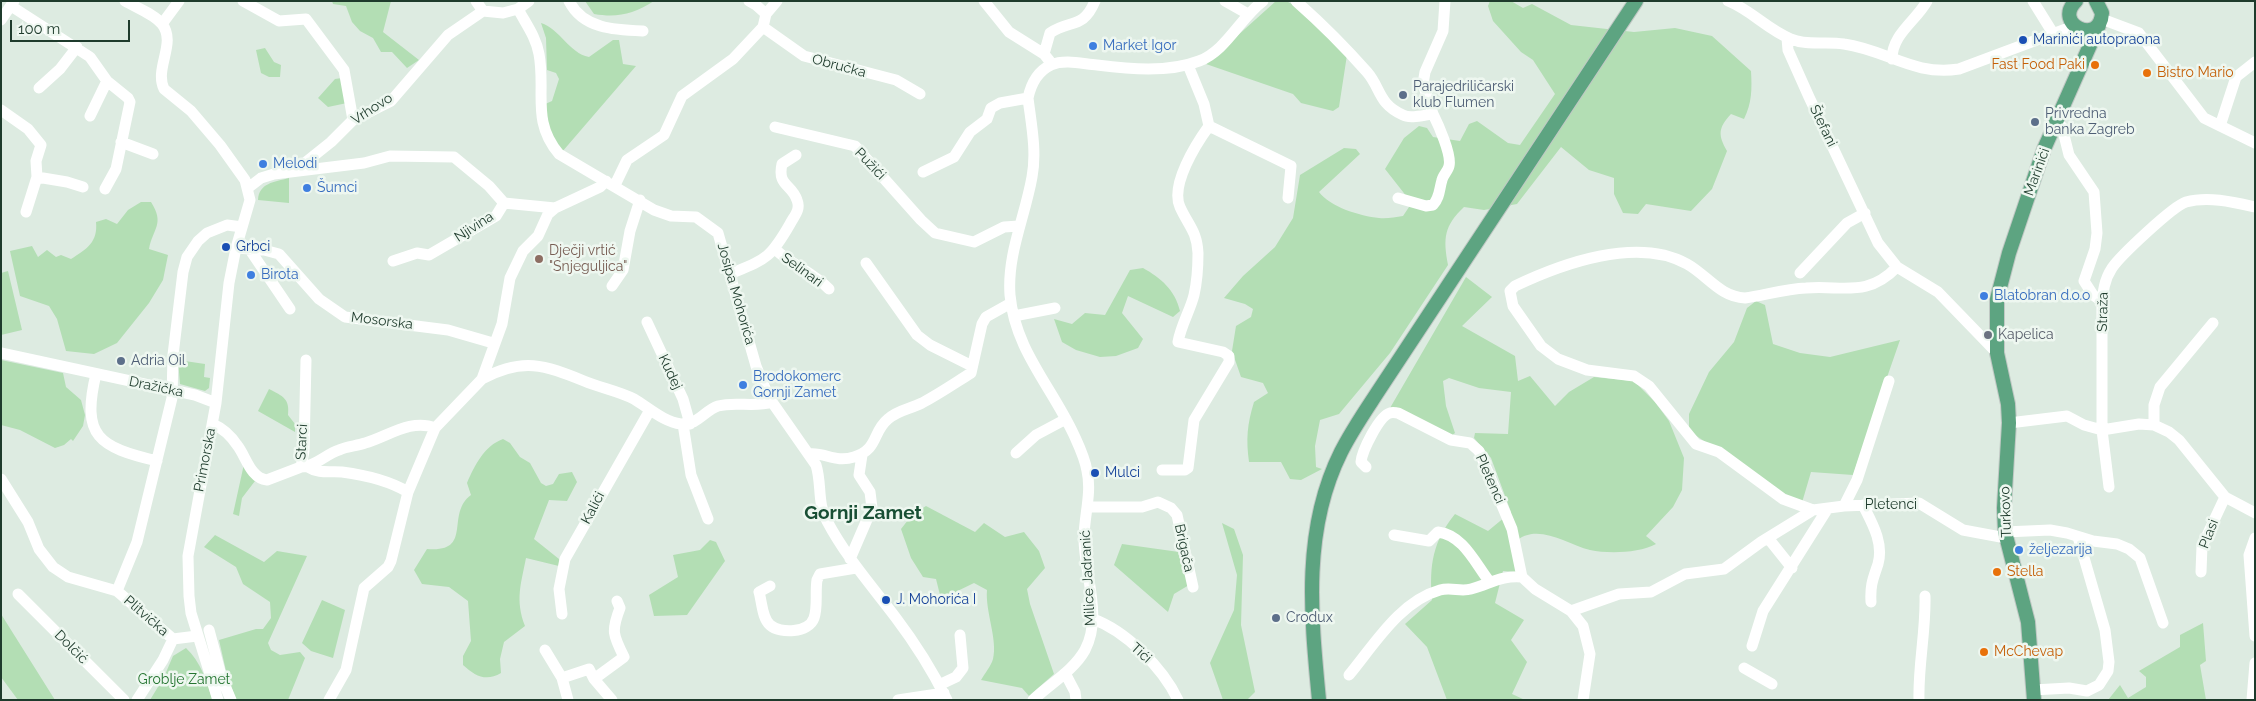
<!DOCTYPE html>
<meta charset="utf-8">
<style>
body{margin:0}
#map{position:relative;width:2256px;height:701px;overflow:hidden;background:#ddebe1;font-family:Raleway,sans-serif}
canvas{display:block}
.frame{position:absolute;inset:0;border:2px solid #1e3b2c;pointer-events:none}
.scale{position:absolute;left:10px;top:20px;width:120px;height:22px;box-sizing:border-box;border:2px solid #1e3b2c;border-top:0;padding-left:6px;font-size:15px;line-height:18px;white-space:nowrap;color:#1e3b2c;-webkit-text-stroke:4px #eef7f0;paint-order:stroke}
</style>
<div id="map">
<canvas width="2256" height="701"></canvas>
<div class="frame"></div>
<div class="scale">100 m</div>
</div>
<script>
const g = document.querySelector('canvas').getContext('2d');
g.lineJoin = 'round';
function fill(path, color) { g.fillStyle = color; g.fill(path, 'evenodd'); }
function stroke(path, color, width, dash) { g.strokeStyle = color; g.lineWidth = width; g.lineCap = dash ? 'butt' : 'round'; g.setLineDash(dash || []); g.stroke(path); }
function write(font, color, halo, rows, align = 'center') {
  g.font = font + ' Raleway,sans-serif'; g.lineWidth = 5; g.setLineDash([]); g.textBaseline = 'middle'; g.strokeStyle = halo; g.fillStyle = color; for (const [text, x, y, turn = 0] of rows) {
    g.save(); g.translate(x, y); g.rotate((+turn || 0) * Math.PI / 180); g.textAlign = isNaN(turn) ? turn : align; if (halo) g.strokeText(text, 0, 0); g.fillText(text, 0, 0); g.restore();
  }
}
const green = new Path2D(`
 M332,1h59l-8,31 36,28 -12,8 -15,-16h-11l-8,-14 -13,-7 -8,-9 -6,-16 -13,-2z
 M585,1h69c-21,13 -36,17 -60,13z
 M1276,1h10l6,3 55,51 -8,52 -6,4 -32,-8 -8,-9 -87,-30z
 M1490,1h21l12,7 9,-4 39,21 63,7 41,-4 37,8 39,35c1,18 1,32 -7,48l-13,-5c-13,14 -13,21 -4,37l-15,38 -21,22 -45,-7 -8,10 -15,-1 -9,-19v-16l-25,-8 -28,-23 -44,57 -33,6 -20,-3c-20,19 -21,31 -16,58l-58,88 -51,61 -19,6 -5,26 1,21 6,2 -21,11 -11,-1 -9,-17h-32c-3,-23 -2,-37 5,-60l14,-9 -5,-10 -22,-6 -9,-26 4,-25 15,-9 2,-8 -8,-5 -21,-6 19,-22 32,-29 18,-29 7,-43 44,-27 12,1 4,5 -41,38c11,15 41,24 60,26 8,1 16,-1 24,-2l6,-9 -2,-10 -22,-28 19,-31 15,-12 8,2 6,9 27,4 9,-17 8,-3 31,22 12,2 35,-51 -22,-34 -12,-8 -28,-31 -5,-15z
 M541,23c19,6 28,30 48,34l24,-17h6l4,24 13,2 -74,86 -9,-11 -10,-36 9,-4 7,-22 -3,-6 -9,-3 -1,-32z
 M265,48l9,14 7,3 -1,12h-11l-8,-4 -5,-23z
 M342,78l5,25 -19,4 -10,-9 17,-19z
 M289,178v25l-31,-3c1,-17 16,-18 31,-22z
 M141,202h10c14,22 2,26 -2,47l19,6 -5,25 -14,23 -32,40 -23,11 -28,-3 -9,-32 -8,-13 -29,-10 -10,-45 22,-5 6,11 9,-7 9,7 5,-2 10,4c16,-10 27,-17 25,-37l10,-3 11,5 11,-14z
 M1143,268c18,10 32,22 37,43l-7,6 -45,-21 -6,17 21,26 -5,9 -22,8 -16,1 -24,-7 -14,-8 -8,-23 18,5 13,-11 20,2 25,-45z
 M8,271l14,59 -21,5v-62z
 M1466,277l26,20 -30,29 53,30 3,25 12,-5 25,30 14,-14 25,-15 40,4 21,21 14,19 15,37 -2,32 -9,17 -27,29 10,8c-17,9 -47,10 -66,6 -24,-6 -54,-29 -76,-7l3,29 -14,-1 -8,32 29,17 -13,20 16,22 -15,32 13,6h-78l-20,-53 -22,-23 27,-24c-3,-35 1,-59 23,-86l33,17 23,-19 -20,-54 -17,-20 1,-5 33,1 3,-42 -32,-4 -30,-10 -6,3 3,25 9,27 -4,3 -61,-28z
 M1756,301l9,4 8,39 27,9 30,4 70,-17 -47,135 -42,-3 -10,34 -112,-75v-17l20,-42 25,-30 13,-34z
 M1,360l62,13 3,14 15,13 4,15 -2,11 -10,15 -2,-2 -7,6 -9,3 -35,-18 -19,-5z
 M178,360l27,4 -1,13 6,1 -1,10 -4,3 -25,-7z
 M269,389c14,7 21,10 19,26l7,9v8l-37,-21z
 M503,439l7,4 10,14 10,6 11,20 5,3 7,-2 6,-10 13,-2 5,10 -10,19 -18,-1 -15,39 25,20 4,8 -37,-9c-5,26 -11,42 -1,68l-21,16 -4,17 1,14c-15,9 -26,3 -38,-8v-9l8,-15 -3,-40 -19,-14 -27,-3 -8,-14 13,-21c47,4 18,-35 44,-54l-4,-12c8,-18 17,-37 36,-44z
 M244,464l11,17 -13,17 -3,18 -6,-2z
 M926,506l49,26 9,-9 21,14 19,-5 15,19 6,17 -18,21 3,15 24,70 -25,22 -7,-8 -41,-8c4,-7 10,-14 12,-21 5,-19 -8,-48 -6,-69l-13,-7 -33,16 -5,-20 -13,-2 -12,-19 -10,-29 11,-14z
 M1222,523l12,6 9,26 -2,70 14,67 -8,8h-24l-13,-37 24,-53 3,-35z
 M215,535l49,27 13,-11 30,5 -39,87 3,7 9,5 20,-3 5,6 -17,42h-52l-10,-29 -7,-31 37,-11h7l8,-11 -1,-16 -27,-18 -7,-17 -32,-20z
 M710,540l6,2 9,19 -38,54 -33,1 -5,-21 29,-18 -5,-22 27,-5z
 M1122,544l57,8 10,33 -15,9 -6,18 -54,-47z
 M322,600l23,10 -12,48 -22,-7 -9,-8z
 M1,614l54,86h-37l-17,-23z
 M2203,623l3,38 -6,4 6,35h-98l12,-15 8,13 18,-11v-10l-7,-6 41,-24v-12z
 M186,648c14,13 22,34 26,52h-62l14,-23 9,-21z`);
const minor = new Path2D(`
 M125,1c12,7 29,13 37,23 15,19 -8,44 2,65l27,22 29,34 25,35 5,20 -14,48 -7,35 -13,120 -28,153 1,40 2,17 27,87
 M243,1l36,20 27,-2 38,51 9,50
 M476,1l7,10 20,2 15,-4c8,15 18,28 21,45 7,38 -8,67 20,100l95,56 17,6 25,1 22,16 38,133 8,20 8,16 44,63c6,19 1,38 11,56 19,36 45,65 69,97 19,25 37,54 51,82
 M569,1c14,28 46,29 74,30
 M749,1l7,4 10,9
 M984,1l25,31 35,22 8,10
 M1225,1l23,13
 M1296,1c25,22 49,46 71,71 14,16 11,32 36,43 7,4 21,0 30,-1 5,10 19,41 16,52 -1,5 -6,9 -7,14 -3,10 -2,17 -9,25l-7,1 -28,-8
 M1728,1c23,9 40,29 63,38 16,7 35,2 53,5 43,6 69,32 115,25l115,-43
 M2033,1l18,29
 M11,6l79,51 17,24 21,17 2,4 -14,67 -11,20
 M518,9l11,-8
 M1,20l13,-19
 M2100,22l7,-1 32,12 65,85 51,25
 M162,24l17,-23
 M763,27l41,29 92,24 24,14
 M1787,38l1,12 21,47 69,146 19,24 41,25 59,61
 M1044,54l6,-21c20,-14 33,-3 45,-32
 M1892,59c0,-25 24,-38 35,-58
 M39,88l21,-19 17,-22
 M1,110l27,19 13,16 -5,16 1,16 -11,35
 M1433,114l-10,-30 2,-12 18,-41 2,-30
 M90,116l17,-35
 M2057,121l5,6 7,28 25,37 3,41 -2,16 -11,32 9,14 10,7
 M1209,126l82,40 -3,32
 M2220,126l16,-49 19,-15
 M775,127l80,19 66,74 14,13 39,9 30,-15 15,-1
 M121,142l32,12
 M296,170l35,-28 22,-22 38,-19 57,-66 35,-24
 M923,172l31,-15 16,-25 17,-13 4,-11 9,-5 28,-5
 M37,177l30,5 16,5
 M615,185l12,-25 37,-25 18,-39 51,-37 30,-32 3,-13 11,-13
 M248,188l13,-10 13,-4 90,-11 26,-7 64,1 35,29 15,17
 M236,248l28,2 15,4 40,45 26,18 103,13 45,13
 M250,250l40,59
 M776,250c16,15 38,23 53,39
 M393,261l24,-8 12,2 67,-39 8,-13 51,5
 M866,263l51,72 13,10 42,21
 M1800,273l47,-50 18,-10
 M730,274c36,-15 40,-15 60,-50 4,-8 11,-14 7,-24 -5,-16 -20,-14 -15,-36l14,-9
 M612,286l11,-16 7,-39 10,-31
 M1014,316l41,-8
 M647,322l36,77 7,25
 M1,353l194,42 21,8
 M96,374c-15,63 3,73 61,87
 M482,379c41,-22 62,-14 102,2 17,7 34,10 50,18 15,9 30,23 47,25 16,2 24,-14 37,-18 18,-5 36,2 54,-4
 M2009,423l58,-7 17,9 18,5 37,-6 15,1 15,7 10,8 46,57 30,16
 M213,424c9,4 18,12 24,21 9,11 13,33 30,35l34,-13 3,-16 2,-91
 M683,424l8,51 17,44
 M2154,425v-20l6,-18 53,-64
 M1016,453l20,-18 30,-16
 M809,454c16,-2 26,9 45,3 25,-8 18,-25 34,-38 10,-9 22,-10 34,-16 17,-9 33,-20 49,-30l11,-49 4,-7 25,-14
 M301,467c14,0 25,-13 38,-17 8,-4 18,-4 26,-7 22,-6 46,-25 70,-15
 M308,467c11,7 21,4 34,5 23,3 46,8 66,20
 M1366,467l-5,-5c1,-11 18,-46 29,-49 3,-1 6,0 8,0l53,27 19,3 9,8 33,78 10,48 13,12 36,22 12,15 7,28 -7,46
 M1162,470h23l3,-2 6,-48 35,-58v-6l-6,-4 -45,-10c3,-17 12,-31 16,-47 3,-13 4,-29 4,-42 -1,-22 -10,-28 -18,-46 -10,-22 16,-63 29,-81l-5,-22 -16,-39
 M1,479l27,43 11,27 14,18 15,10 49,14 56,48 24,-3
 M2109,487l-7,-57v-125c1,-13 2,-25 10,-37 8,-12 61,-62 74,-66 22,-6 47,0 69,5
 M1863,505c9,18 21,38 15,59 -5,15 -8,21 -7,38
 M1844,506l13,-26 32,-99
 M1087,507h55l16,-5 13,6 6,7 16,72
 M1813,510l-30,-11 -64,-47 -23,-8 -47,-58 -15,-10 -47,-6 -29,-11 -17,-13 -28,-40 -3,-15 5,-5c46,-22 122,-50 172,-22 20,11 33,33 58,34 20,-3 41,-9 61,-10 37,-3 61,10 91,-21
 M2005,532l45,-2 17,3 26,8 24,3 12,5 11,9 23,65
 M1394,535l35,6 9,-9c25,3 37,31 51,49
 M1768,538l24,30
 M2255,538l-6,17 6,81
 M850,559l22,-51 -2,-16 -11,-17 3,-20
 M2201,572l1,-26 23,-49
 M770,586l-11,6c3,10 3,26 11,33 10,9 39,8 44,-7 4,-11 1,-26 3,-38l3,-6 36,-6
 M117,591l20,-49 35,-144 1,-43 10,-83 4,-15 11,-16 9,-8 20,-8 15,2
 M18,594l106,106
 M1571,611l48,-17 32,-2 34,-18 39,-5 37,-27 52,-32 31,-4 75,-3 44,27 43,8
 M562,614l-3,-25 6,-30 85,-149
 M1093,619c33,12 70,49 85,81
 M209,630l13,49 9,21
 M1752,646l11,-35 65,-103
 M545,650l17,28 6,22
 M1744,668l28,16
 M1065,673l10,19 1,8
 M1349,675c25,-30 51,-74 91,-85 11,-3 21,2 31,-1 19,-5 31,-14 51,-12
 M562,678l27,-9 5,10 30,-22c-11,-22 -13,-26 -4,-49l-3,-7
 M594,679l18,21
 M939,685l17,-8 7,-9 -3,-33
 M2033,690l36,-2 18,3 12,-6 9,-14 1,-9 -4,-32 -27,-93
 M137,700l26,-40 10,-21
 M329,700l17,-30 18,-82 24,-21 3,-6 17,-69 27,-64 47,-49 20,-55 8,-46 13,-27 15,-15 10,-22 7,-6 45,-21 6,-6
 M898,700l46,-7
 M1033,700c17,-16 41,-30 52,-50 18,-34 -1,-76 -1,-112 0,-22 8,-45 3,-67 -2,-13 -8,-25 -13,-36 -22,-48 -59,-85 -64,-140 -3,-41 15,-78 22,-118 5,-26 -1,-54 -4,-79 3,-14 10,-27 23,-33 14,-6 32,-1 46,0 32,4 71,8 102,-4 27,-10 41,-43 64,-60
 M1919,700c-1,-35 7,-69 6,-104
 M2252,700l3,-37`);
const major = new Path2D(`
 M2076,1c-24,23 24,46 26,12l-6,-12
 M1319,700c-8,-84 -17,-170 22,-248 11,-22 25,-42 38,-62l257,-389
 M2034,700l-6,-78 -23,-90 -1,-24 5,-85 -1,-19 -11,-51v-54l12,-46 35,-104 55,-124`);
const markers = [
 [2023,40,5,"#1a4fb4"],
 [1093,46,5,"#3f7fe0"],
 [2095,65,5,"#e8710a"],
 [2147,73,5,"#e8710a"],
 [1403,95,5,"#5c6f8a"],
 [2035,122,5,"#5c6f8a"],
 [263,164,5,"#3f7fe0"],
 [307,188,5,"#3f7fe0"],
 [226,247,5,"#1a4fb4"],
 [539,259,5,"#8d6e63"],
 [251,275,5,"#3f7fe0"],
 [1984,296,5,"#3f7fe0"],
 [1988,335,5,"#6b7280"],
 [121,361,5,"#5c6f8a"],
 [743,385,5,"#3f7fe0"],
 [1095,473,5,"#1a4fb4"],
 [2019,550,5,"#3f7fe0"],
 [1997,572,5,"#e8710a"],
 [886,600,5,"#1a4fb4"],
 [1276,618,5,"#5c6f8a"],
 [1984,652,5,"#e8710a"]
];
const transitNames = [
 ["Marinići autopraona",2033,40],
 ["Grbci",236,247],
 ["Mulci",1105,473],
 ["J. Mohorića I",896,600]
];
const shopNames = [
 ["Market Igor",1103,46],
 ["Melodi",273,164],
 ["Šumci",317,188],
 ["Birota",261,275],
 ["Blatobran d.o.o",1994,296],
 ["Brodokomerc",753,377],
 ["Gornji Zamet",753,393],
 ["željezarija",2029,550]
];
const foodNames = [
 ["Fast Food Paki",2085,65,"right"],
 ["Bistro Mario",2157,73],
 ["Stella",2007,572],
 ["McChevap",1994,652]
];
const streetNames = [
 ["Obručka",839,66,15],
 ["Vrhovo",372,109,-33],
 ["Štefani",1823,126,64],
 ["Pužići",870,164,46],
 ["Marinići",2037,172,-70],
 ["Njivina",474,227,-33],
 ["Selinari",802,270,36],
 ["Josipa Mohorića",736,294,74],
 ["Straža",2103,312,-89],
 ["Mosorska",382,321,7],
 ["Kudej",670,372,65],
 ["Dražička",156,387,12],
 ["Starci",302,442,-87],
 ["Primorska",205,460,-79],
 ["Pletenci",1490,479,66],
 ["Pletenci",1891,505],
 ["Kalići",593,508,-62],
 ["Turkovo",2006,512,-92],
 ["Plasi",2209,534,-69],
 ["Brigača",1184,548,78],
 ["Milice Jadranić",1088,578,-93],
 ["Plitvička",146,616,41],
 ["Dolčić",71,647,45],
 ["Tići",1141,653,42]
];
const serviceNames = [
 ["Parajedriličarski",1413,87],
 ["klub Flumen",1413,103],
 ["Privredna",2045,114],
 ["banka Zagreb",2045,130],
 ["Adria Oil",131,361],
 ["Crodux",1286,618]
];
const educationNames = [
 ["Dječji vrtić",549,251],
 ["\"Snjeguljica\"",549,267]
];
const worshipNames = [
 ["Kapelica",1998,335]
];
const parkNames = [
 ["Groblje Zamet",184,680]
];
const districtNames = [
 ["Gornji Zamet",863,513]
];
fill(green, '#b3deb4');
stroke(major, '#c0c8c4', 16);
stroke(minor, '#fff', 11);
stroke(major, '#5da481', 14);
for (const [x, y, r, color] of markers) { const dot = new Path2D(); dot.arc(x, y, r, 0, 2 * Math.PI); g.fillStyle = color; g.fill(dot); stroke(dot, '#eef7f0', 2); }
write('14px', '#164399', '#eef7f0', transitNames, 'left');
write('14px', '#366cbe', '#eef7f0', shopNames, 'left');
write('14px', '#c56008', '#eef7f0', foodNames, 'left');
write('14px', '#1e3b2c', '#eef7f0', streetNames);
write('14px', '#4e5e75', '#eef7f0', serviceNames, 'left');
write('14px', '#785e54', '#eef7f0', educationNames, 'left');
write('14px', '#5b616d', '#eef7f0', worshipNames, 'left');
write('14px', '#247530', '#eef7f0', parkNames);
write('bold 19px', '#184f34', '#eef7f0', districtNames);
</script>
